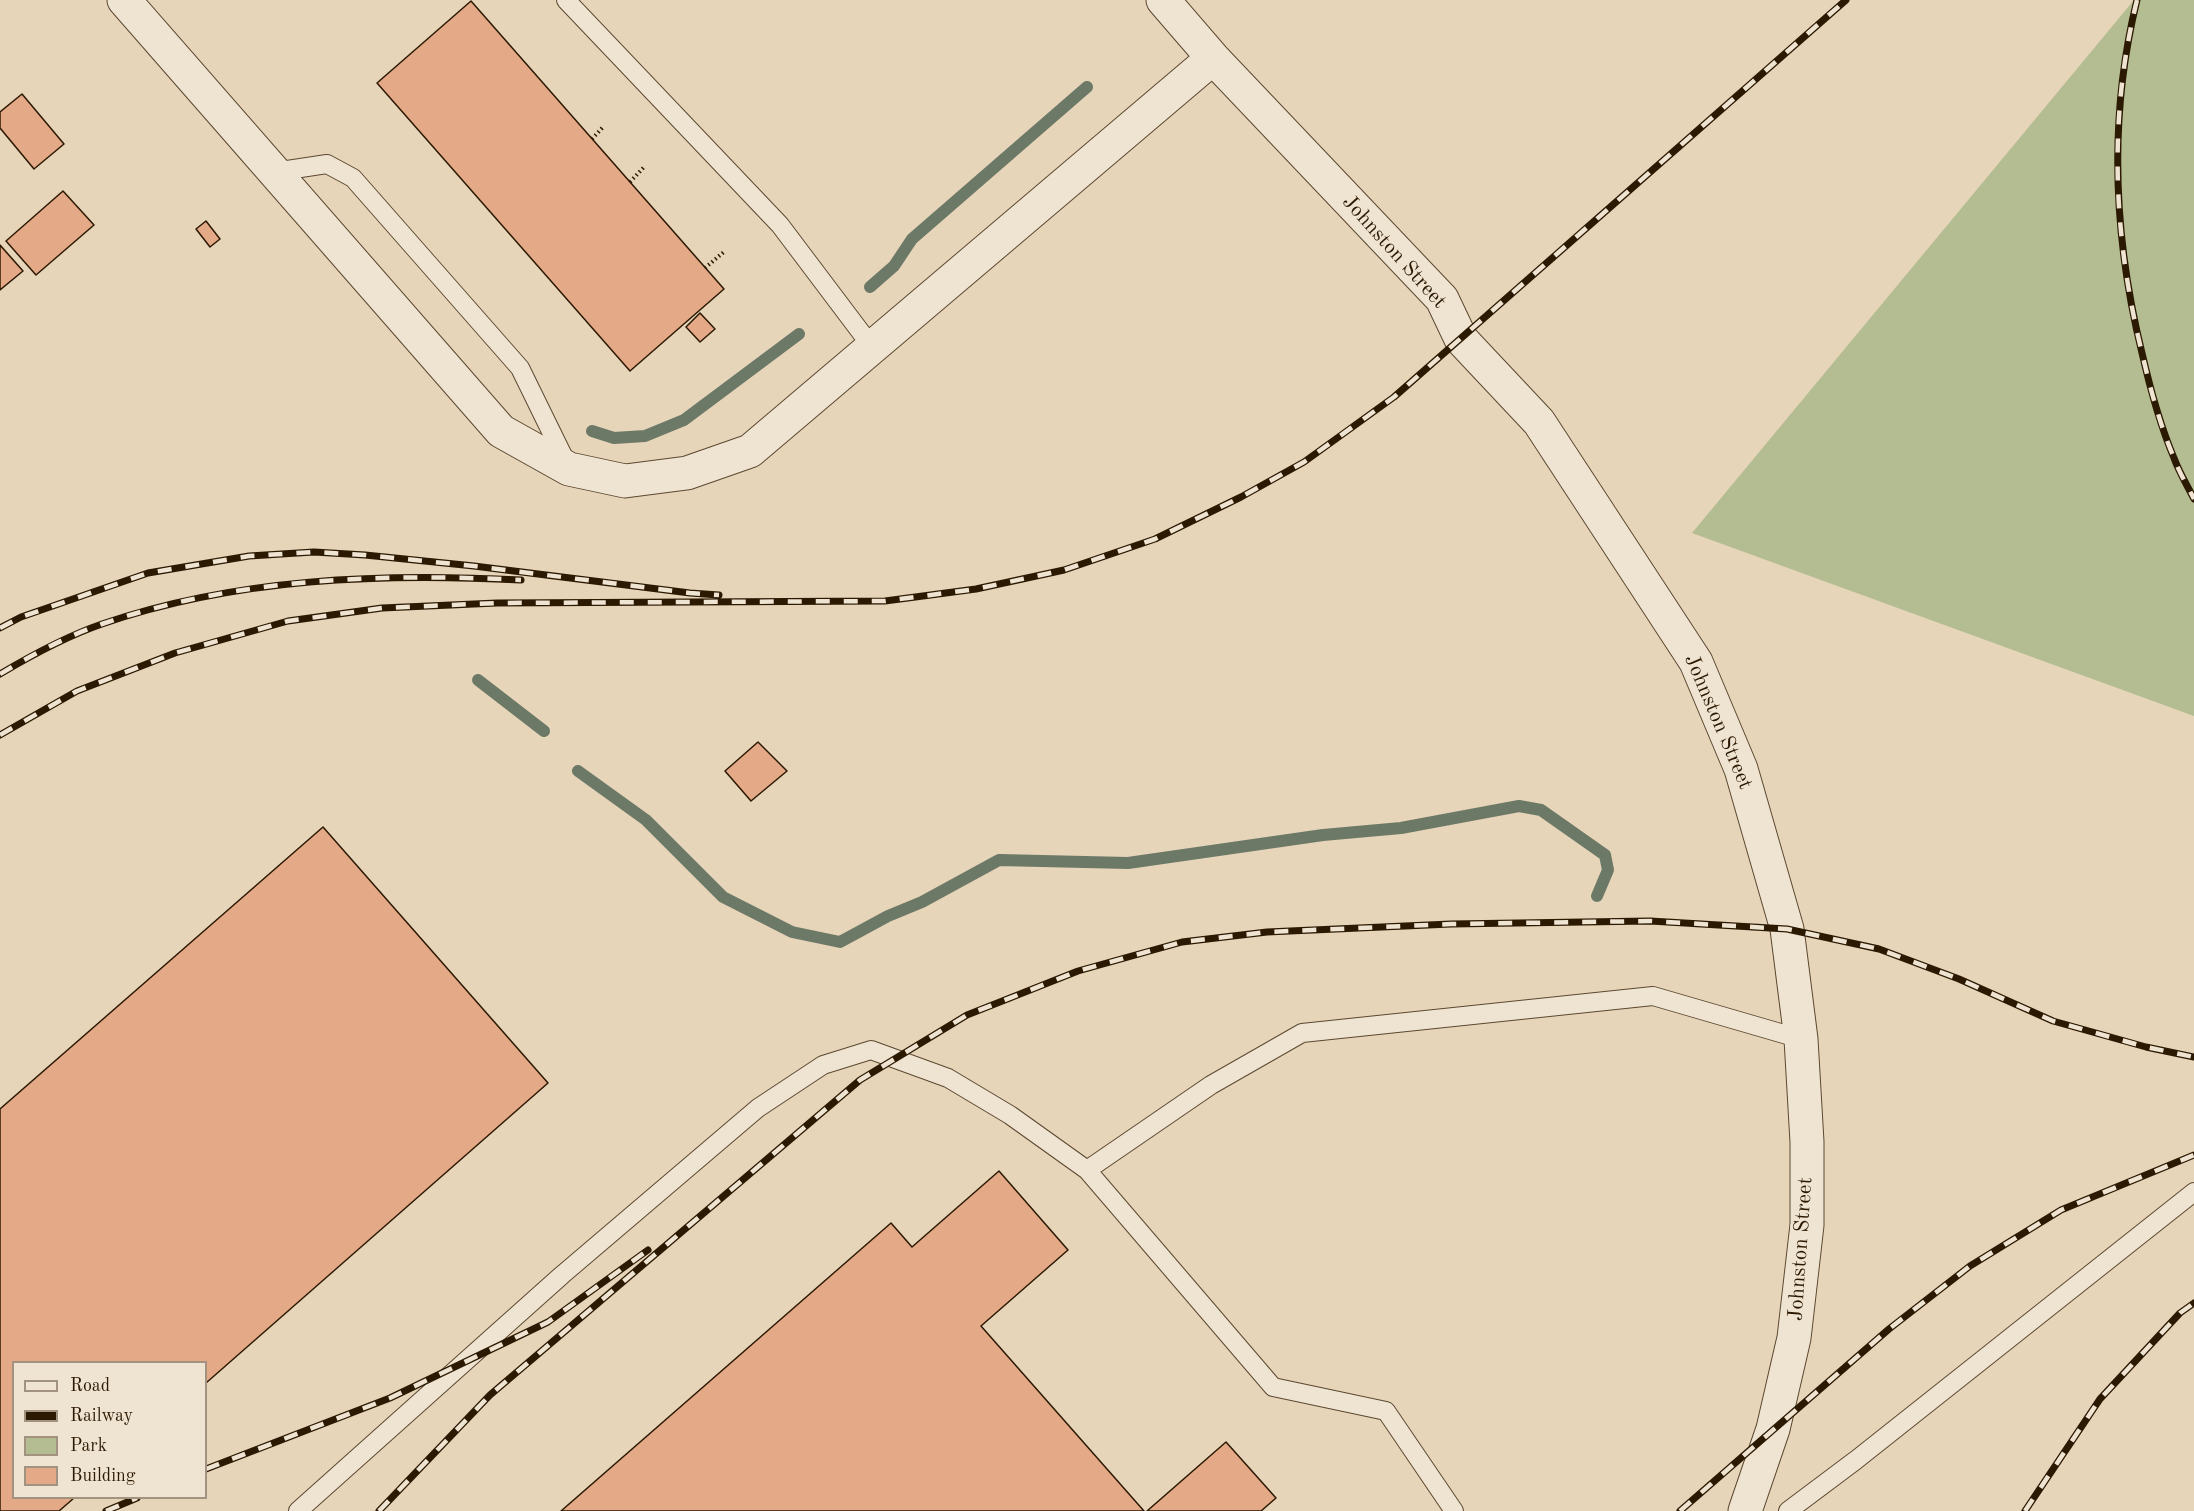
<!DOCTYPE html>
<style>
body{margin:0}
#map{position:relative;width:2194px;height:1511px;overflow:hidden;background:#e7d5ba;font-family:"Old Standard TT",serif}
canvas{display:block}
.legend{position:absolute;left:12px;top:1361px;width:195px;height:138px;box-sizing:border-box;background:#efe4d2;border:2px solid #a1937f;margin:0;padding:8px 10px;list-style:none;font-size:18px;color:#2c1902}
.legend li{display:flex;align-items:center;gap:12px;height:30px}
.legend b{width:30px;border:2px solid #a1937f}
</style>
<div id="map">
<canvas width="2194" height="1511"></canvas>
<ul class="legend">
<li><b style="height:8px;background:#efe4d2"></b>Road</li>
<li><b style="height:8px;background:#2c1902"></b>Railway</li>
<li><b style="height:16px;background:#b4bd91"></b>Park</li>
<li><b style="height:16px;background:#e4a986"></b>Building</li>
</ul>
</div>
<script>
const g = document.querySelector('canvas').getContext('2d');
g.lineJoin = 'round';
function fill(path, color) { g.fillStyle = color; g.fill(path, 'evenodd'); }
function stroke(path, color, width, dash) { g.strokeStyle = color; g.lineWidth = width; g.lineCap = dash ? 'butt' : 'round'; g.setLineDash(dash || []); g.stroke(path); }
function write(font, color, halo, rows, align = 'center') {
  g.font = font + ' "Old Standard TT",serif'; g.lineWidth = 5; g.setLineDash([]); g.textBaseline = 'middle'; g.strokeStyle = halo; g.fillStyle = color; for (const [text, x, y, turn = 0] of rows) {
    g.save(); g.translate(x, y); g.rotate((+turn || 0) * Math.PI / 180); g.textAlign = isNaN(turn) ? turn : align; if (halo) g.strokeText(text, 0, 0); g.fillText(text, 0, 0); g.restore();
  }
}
const green = new Path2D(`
 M2134,0h60v716l-502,-183z`);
const stream = new Path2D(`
 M870,287l24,-21 18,-27 175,-152
 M592,431l22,7 31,-2 39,-16 115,-86
 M478,680l66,51
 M578,771l68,49 77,77 69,35 48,10 48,-26 34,-14 77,-42 129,3 195,-28 78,-7 118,-22 22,4 64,45 3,15 -11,26`);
const building = new Path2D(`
 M471,1l253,288 -94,82 -253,-288z
 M22,94l42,50 -30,25 -34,-41v-16z
 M63,191l31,34 -58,50 -30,-34z
 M206,221l14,18 -10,8 -14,-18z
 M0,245l23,26 -23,19z
 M700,313l15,16 -15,13 -14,-15z
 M758,742l29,29 -36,30 -26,-30z
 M323,827l225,256 -342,300v-21h-192v136h60l-15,13h-59v-402z
 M999,1171l69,79 -87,76 163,185h-583l330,-288 21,24z
 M1226,1442l50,56 -15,13h-114z`);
const path = new Path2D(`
 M592,139l12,-13
 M630,182l14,-15
 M705,268l20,-17`);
const service = new Path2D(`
 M566,0l214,225 92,122
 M274,172l53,-8 26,14 167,190 47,96
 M298,1511l264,-236 196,-167 65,-43 48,-15 77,28 62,37 77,55
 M1454,1511l-68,-100 -113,-24 -186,-217 124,-85 91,-52 351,-37 148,43
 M1788,1511l68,-51 338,-268`);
const minor = new Path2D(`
 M124,0l377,431 68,38 56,12 62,-8 63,-22 463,-393
 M1163,0l50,58 229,241 19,40 78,83 157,240 45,107 46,160 14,110 6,103v83l-13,113 -21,91 -28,82`);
const rail = new Path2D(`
 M2137,0c-29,118 -24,235 5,353 8,35 18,72 32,105 5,14 13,27 20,41
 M0,628l21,-11 127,-44 101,-17 65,-4 51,3 109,11 216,27 29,2
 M0,674c32,-19 67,-38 102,-50 134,-46 279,-51 419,-44
 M0,735l77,-44 98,-38 113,-32 94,-13 115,-5 388,-2 91,-12 88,-19 91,-31 86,-42 63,-35 90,-65 452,-397
 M206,1469l184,-71 158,-76 100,-72
 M106,1511l31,-13
 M379,1511l111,-116 370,-315 107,-65 111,-44 104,-29 85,-10 184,-8 199,-3 137,8 92,20 80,30 94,42 93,26 48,10
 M1680,1511l209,-182 81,-63 91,-56 133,-55
 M2025,1511l75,-112 80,-86 14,-10`);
const streetNames = [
 ["Johnston Street",1394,252,48],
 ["Johnston Street",1718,722,67],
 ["Johnston Street",1801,1249,-86]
];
fill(green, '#b4bd91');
stroke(stream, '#6d7967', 12);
fill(building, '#e4a986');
stroke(building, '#2c1902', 1.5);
stroke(service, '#5b4830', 20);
stroke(minor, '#5b4830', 35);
stroke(path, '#2c1902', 4, [1.5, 3]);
stroke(service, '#efe4d2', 18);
stroke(minor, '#efe4d2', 33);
stroke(rail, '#2c1902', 7);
stroke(rail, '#efe4d2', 4.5, [14]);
write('21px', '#2c1902', '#efe4d2', streetNames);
</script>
